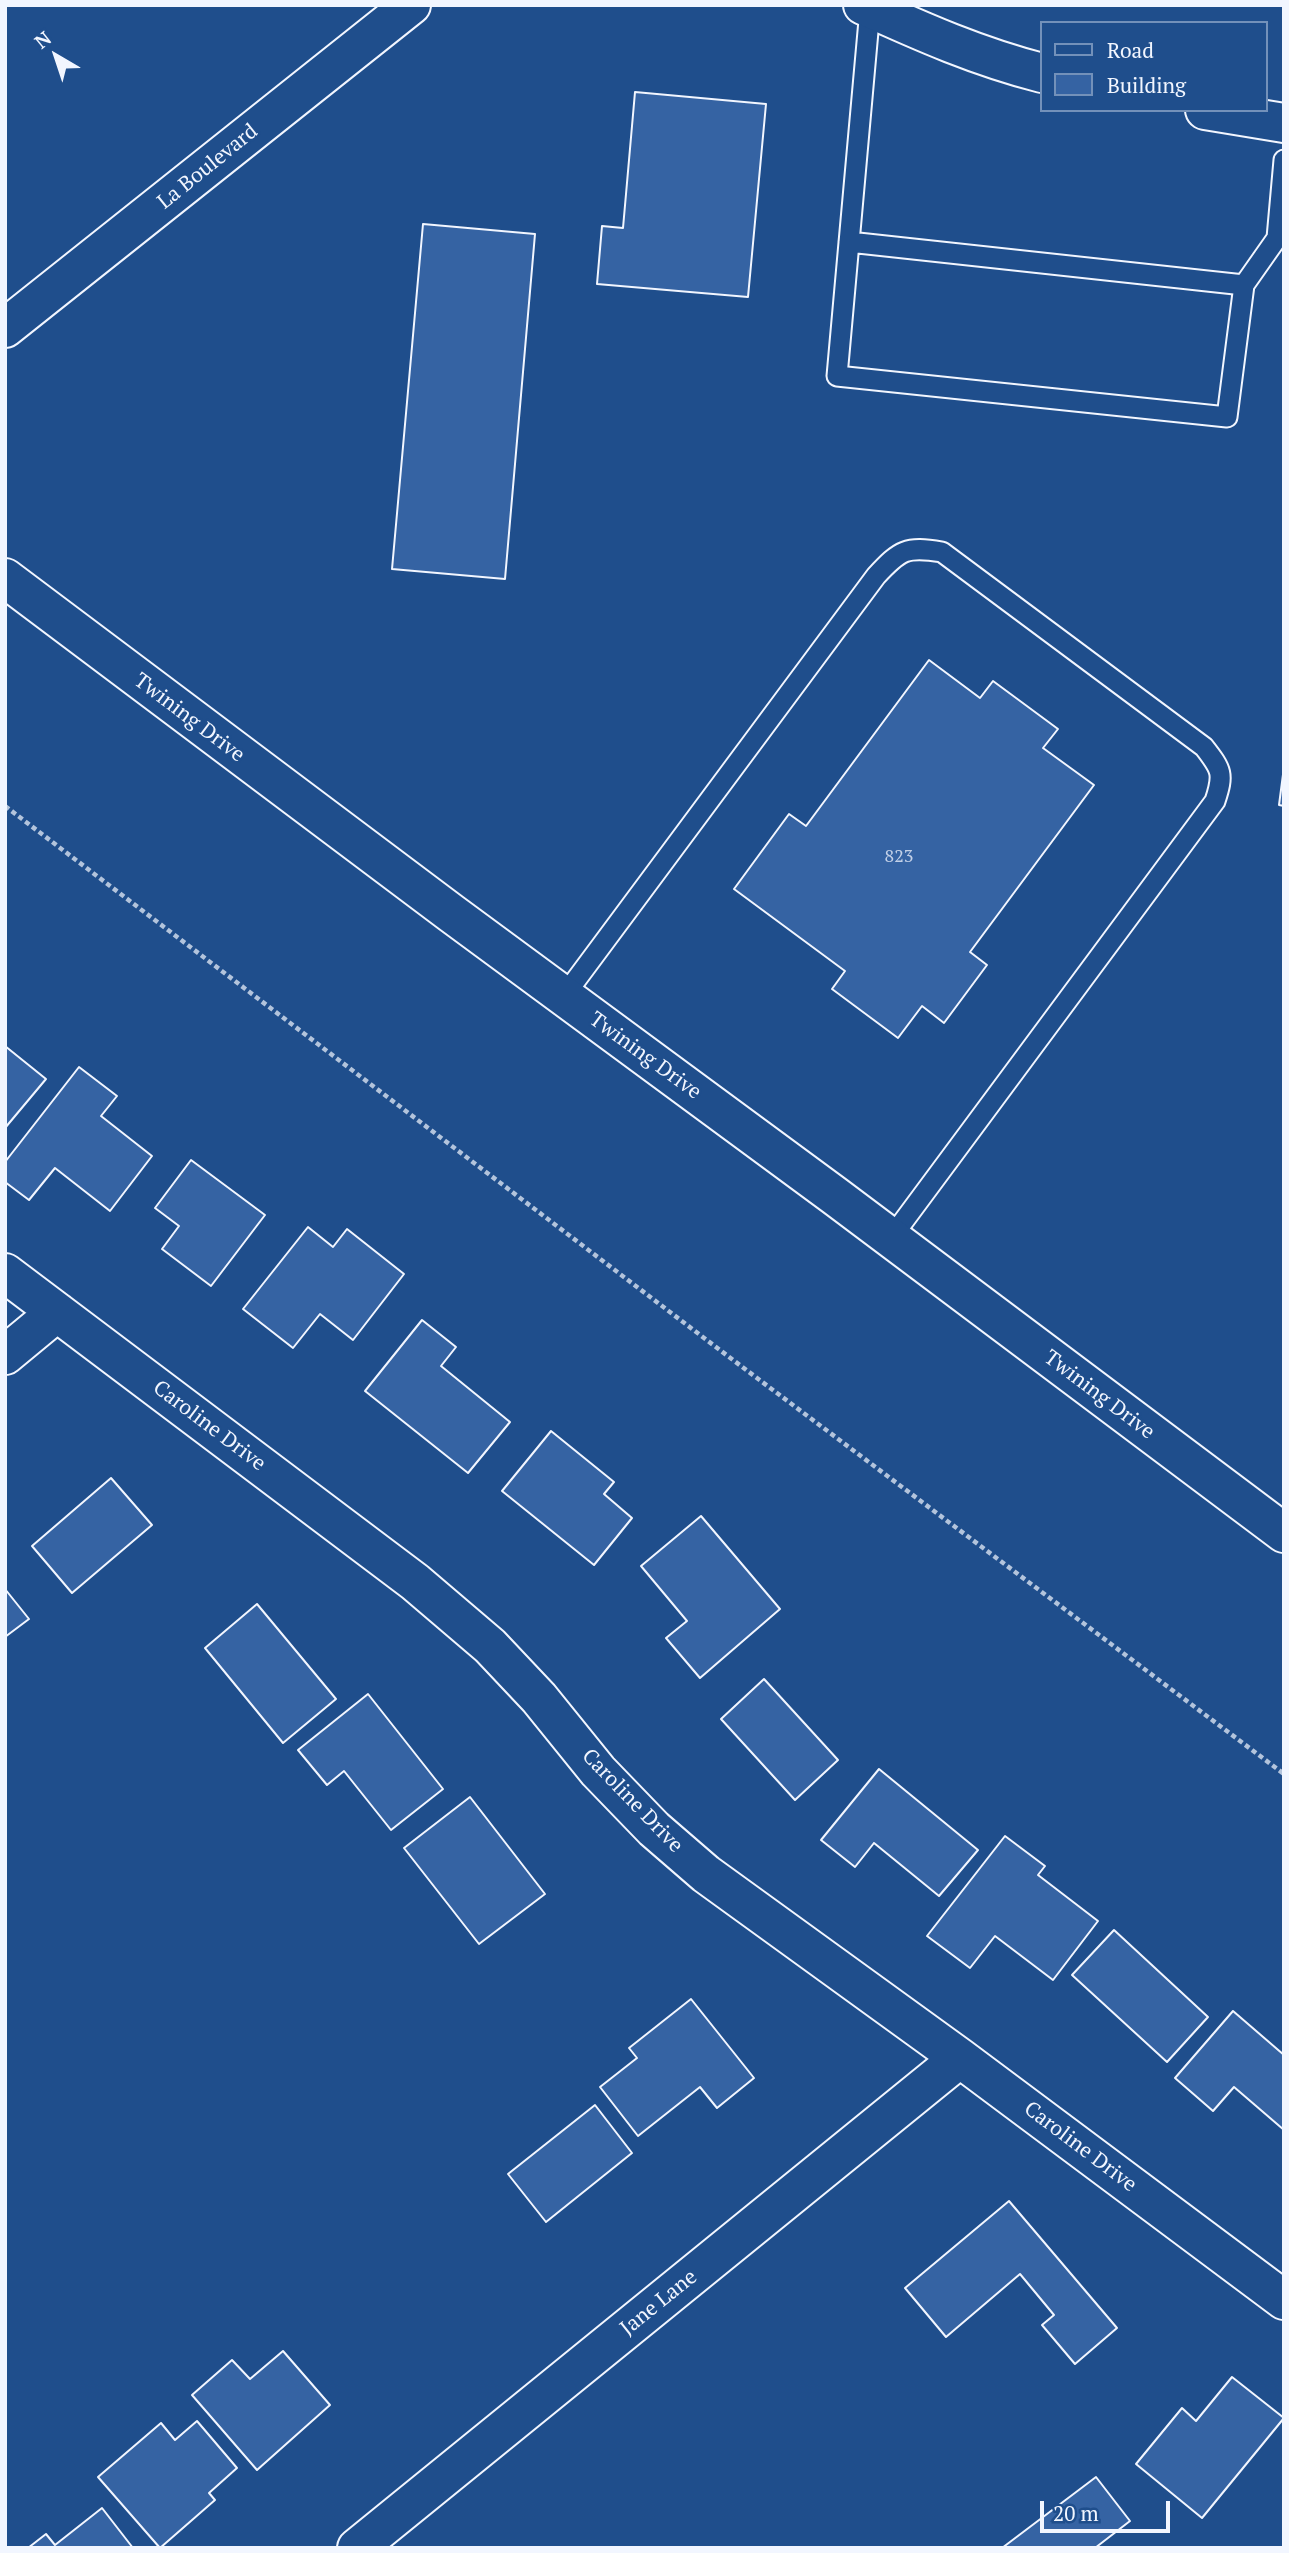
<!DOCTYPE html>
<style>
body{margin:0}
#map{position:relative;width:1289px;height:2553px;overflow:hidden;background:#1f4e8c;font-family:"PT Serif",serif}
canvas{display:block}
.frame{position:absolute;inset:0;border:7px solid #f2f6ff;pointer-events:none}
.legend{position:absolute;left:1040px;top:21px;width:228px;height:91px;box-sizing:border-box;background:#1f4e8c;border:2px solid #7391ba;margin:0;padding:9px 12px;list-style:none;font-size:21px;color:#f2f6ff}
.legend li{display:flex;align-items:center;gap:14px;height:35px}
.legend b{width:35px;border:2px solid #7391ba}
.north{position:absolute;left:21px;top:21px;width:70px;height:70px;-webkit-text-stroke:5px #1f4e8c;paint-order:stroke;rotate:321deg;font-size:19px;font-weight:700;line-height:28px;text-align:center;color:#f2f6ff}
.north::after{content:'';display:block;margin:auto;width:24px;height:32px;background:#f2f6ff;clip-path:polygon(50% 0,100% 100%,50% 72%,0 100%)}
.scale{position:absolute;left:1040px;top:2501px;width:130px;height:32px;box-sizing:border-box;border:4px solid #f2f6ff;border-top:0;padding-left:9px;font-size:21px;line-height:24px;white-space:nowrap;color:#f2f6ff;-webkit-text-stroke:5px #1f4e8c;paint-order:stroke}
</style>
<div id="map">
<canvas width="1289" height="2553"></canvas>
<div class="frame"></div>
<ul class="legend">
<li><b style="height:9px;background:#1f4e8c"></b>Road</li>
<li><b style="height:19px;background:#3563a3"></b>Building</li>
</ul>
<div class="north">N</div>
<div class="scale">20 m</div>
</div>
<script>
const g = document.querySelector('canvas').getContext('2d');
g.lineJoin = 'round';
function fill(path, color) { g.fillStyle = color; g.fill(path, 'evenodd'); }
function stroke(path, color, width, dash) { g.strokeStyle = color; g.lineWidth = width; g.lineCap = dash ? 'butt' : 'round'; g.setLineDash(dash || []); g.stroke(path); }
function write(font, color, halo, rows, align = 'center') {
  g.font = font + ' "PT Serif",serif'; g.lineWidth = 5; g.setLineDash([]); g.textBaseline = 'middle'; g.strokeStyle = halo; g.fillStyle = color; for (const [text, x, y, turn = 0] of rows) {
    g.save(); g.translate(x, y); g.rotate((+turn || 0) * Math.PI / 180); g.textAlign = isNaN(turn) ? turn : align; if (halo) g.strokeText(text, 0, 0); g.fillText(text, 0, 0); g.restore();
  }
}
const building = new Path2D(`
 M635,92l131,12 -18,193 -151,-13 5,-58 21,2z
 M423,224l112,10 -30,345 -113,-10z
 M929,660l51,38 13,-17 65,48 -15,19 51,37 -124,167 17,13 -43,58 -22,-17 -24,32 -66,-49 13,-18 -111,-82 55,-75 17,12z
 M1284,767v39l-5,-1z
 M5,1046l41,33 -41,49z
 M79,1067l38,29 -16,20 51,40 -42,55 -55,-43 -26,32 -24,-18v-20z
 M191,1160l74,55 -54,71 -49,-37 17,-23 -24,-18z
 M308,1227l25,20 14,-18 57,45 -51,66 -33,-26 -27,34 -50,-39z
 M422,1320l34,27 -15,19 69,56 -42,51 -103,-82z
 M551,1431l63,51 -10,12 28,24 -38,47 -92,-74z
 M111,1478l41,47 -80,68 -40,-47z
 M701,1516l79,93 -80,69 -34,-40 21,-17 -46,-55z
 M5,1589l24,30 -24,18z
 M257,1604l79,95 -53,44 -78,-95z
 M764,1679l74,81 -43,40 -74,-81z
 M368,1694l75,95 -52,41 -47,-59 -17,14 -29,-35z
 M879,1769l99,81 -39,46 -65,-53 -19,24 -34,-27z
 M470,1797l75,97 -66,50 -75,-96z
 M1005,1836l40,30 -7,9 60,46 -45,59 -58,-44 -25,32 -43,-32z
 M1114,1930l94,87 -41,45 -95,-87z
 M691,1999l63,79 -37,30 -17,-21 -62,49 -38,-49 37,-29 -8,-10z
 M1233,2011l51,44v75l-50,-43 -21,24 -38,-33z
 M595,2105l37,48 -86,69 -38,-48z
 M1009,2201l108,127 -42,36 -33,-39 12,-10 -34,-41 -74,63 -41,-49z
 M283,2351l47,54 -73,65 -65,-75 40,-35 18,19z
 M1232,2377l52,41 -82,100 -66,-54 46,-56 14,13z
 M197,2421l40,47 -28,25 6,7 -55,48 -62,-71 63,-54 14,17z
 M1096,2477l34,44 -35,27h-93z
 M102,2508l31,40h-105l18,-14 9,11z`);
const path = new Path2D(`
 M5,806l728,554 551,414`);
const service = new Path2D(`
 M870,9l-33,367 390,41 17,-132 33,-47 7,-78
 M849,242l395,43
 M564,996l312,-420c24,-26 30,-30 66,-24l262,195c18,23 20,27 11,54l-324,437`);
const minor = new Path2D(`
 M863,5c59,27 116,52 179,68
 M1205,110l79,13
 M5,328l406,-323
 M5,578l446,335 384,283 449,337
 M5,1273l410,309 75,64 49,52 59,73 56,58 52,45 254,184 324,242
 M5,1355l52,-43
 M357,2548l603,-490`);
const numberNames = [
 ["823",899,857]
];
const streetNames = [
 ["La Boulevard",208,167,-39],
 ["Twining Drive",189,718,37],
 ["Twining Drive",645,1056,36],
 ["Twining Drive",1099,1395,37],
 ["Caroline Drive",209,1426,37],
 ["Caroline Drive",632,1801,46],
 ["Caroline Drive",1080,2147,37],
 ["Jane Lane",659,2303,-39]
];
fill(building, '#3563a3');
stroke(building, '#f2f6ff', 2);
stroke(service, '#f2f6ff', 23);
stroke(minor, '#f2f6ff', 42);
stroke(path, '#b3c4dc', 4.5, [5, 3.5]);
stroke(service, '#1f4e8c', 19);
stroke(minor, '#1f4e8c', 38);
write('18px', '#c3d1e8', null, numberNames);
write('21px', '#f2f6ff', '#1f4e8c', streetNames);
</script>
